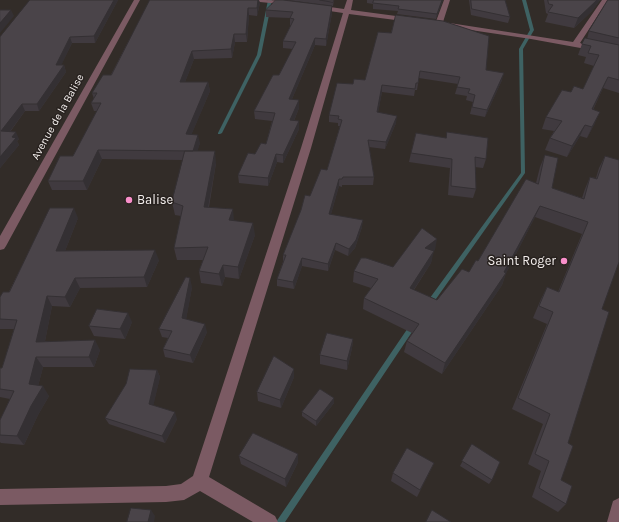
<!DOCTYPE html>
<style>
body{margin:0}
canvas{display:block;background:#322c28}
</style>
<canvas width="619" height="522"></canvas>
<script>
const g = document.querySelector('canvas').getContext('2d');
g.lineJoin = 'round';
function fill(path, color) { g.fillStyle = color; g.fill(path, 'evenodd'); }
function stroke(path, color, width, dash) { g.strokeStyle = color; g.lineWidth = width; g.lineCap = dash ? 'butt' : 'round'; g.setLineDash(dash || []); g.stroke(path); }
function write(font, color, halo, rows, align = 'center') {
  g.font = font + ' Karla,sans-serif'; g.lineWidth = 3; g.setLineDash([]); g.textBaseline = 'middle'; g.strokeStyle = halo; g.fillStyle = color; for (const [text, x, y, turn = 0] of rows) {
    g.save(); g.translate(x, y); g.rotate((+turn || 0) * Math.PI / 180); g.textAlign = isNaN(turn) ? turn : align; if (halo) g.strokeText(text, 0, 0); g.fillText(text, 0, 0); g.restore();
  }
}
const stream = new Path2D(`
 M268,0h4l-11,55 -39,78 -2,1h-2v-1l39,-78z
 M522,0h4l8,30 -11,19 2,124 -94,133h-4l-1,-2 1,-2 94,-129 -2,-124 11,-19z
 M410,325h4l1,2 -1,2 -129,193h-9z`);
const minor = new Path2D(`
 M134,0h6l-134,246 -2,3 -4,1v-14z
 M257,0c10,0 28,0 36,3l-3,2 -30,-3z
 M347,0h6l-2,10 60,8 3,2 -3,2 -62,-8 -38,134 -102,329 66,39 3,6h-25l-53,-31 -16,9 -18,2 -166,3v-16l166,-3 15,-2 12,-8 108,-328 42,-135 -27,-4 -3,-2 3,-2 28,4z
 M444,0h6l-7,22 130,20 29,-42h6l-28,43 39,8v4l-88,-16 -94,-14 -2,-1z
 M619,498v24h-12l6,-21z`);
const wall = new Path2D(`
 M118,0l-23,43h-23l-11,22h3l2,7 -27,39h-14l-15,21 9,7 -2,2 2,4 -19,23v-131z
 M150,0l110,3 -3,13 -8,-1 -2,27h-12l-3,16 -38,1 -9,23h23l2,9 -19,44 9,8 -3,8 19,12 -7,44 25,14 21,14 -16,44 -14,-2 -3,9 -21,-3 -2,-12 4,-11h-26l-3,-12 7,-32 -6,-1 -3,-13 11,-42 -81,-1 -15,31h-35l-4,-9 25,-25 24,-45h-3l-3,-8 3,-4 -2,-6 19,-18z
 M287,0h47l-1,6z
 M367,0h76l-7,19 -39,-5 1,-3 -25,-2v-5l-6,-1z
 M469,0h36l5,17 -2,6 -37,-8z
 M544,0h56l-8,11 -18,17 -29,-6 3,-8 -2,-1z
 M619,0v93l-16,-5 -10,22 2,13 -8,15 -7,-2 -13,21 -22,-7 5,-12 4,-7 -12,-2 4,-12 25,-25 12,-3 11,-23 -10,-3 2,-6 -8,-2 4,-11 5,-5 2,-8z
 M266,10l66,3 -6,33 -11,-1 -23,54 7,9 -5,13 5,8 -16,34 -6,-1 -9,24 -29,-3 -1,-8 17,-21 11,-10 6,-23 -17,-2 -1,-8 25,-36 14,-26 -10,-1v-7l8,-16h-1v-7l-24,-1z
 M378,32l108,38 16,10 -17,37 -15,-3 3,-12 -7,-2 1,-4 -12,-2 3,-10 -39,-6 -2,12h-2l-1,6 -32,-4 -4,20 18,11 -11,26 -16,-2 5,30 -1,8h-31v2l-3,-1 -8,28 31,13 -7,21 -7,8 -13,-6 -7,21 -26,-5 -8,23 -17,-3v-7l6,-17v-7l27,-59 17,-26 13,-44h-2v-3l-9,-1v-7l24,-31 12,-4z
 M416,133l70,26 -3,9 -8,-1 1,22 -3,9 -25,-3 2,-27 -41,-6 2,-9z
 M545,155l7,33 30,10 3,-9 5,-12 6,1 3,-10 6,-12 -3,153 -34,134 -7,37 5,24 -8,8 -26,-15 9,-26 -13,-7 15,-40 -31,-15 35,-85 -14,-6 8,-19 6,-12 11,5 24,-58 -47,-17 -29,56 -4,12 -60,89 -38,-22 3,-11 5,-8 -49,-24 1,-11 7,-10 -18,-6 1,-11 39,-4 42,-17 -2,1 -2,12 -17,27 23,10 32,-28 9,-11 58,-78 4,-16z
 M78,218l-13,33 94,9 -12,27 -67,1 -10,19 -18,-1 -7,35 55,9 -6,17h-51l-5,19 11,10 -11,19 -14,30 -23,-2 -1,-1v-22l10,-21 -10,-2v-29h2l12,-39h-14v-32l9,-5z
 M192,287l-6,32 21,13 -14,31 -28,-6 -2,-8 5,-11 -6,-1 -3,-8z
 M132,322l-7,17 -31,-3 -5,-10z
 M353,339l-1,9 -5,22 -27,-6v-9z
 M157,370l3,7 -7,28 24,14 -12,24 -56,-19 -4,-6z
 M294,377l-13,31 -23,-7 -1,-9z
 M334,398v5l-18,23 -14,-10v-4z
 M472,444l20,36 -3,4 -29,-18z
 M298,454v8l-12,25 -45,-23 -2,-8z
 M434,463l-17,34 -26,-16 2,-8z`);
const shadedWall = new Path2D(`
 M114,0h4l-23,43 -1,-7z
 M258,0h1l1,3 -3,13v-8z
 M442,0h1l-7,19 1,-5z
 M597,0h3l-8,11 -18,17 4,-10z
 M332,6v7l-6,33v-7z
 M248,8l1,7 -2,27 -1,-8z
 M11,10l3,6 -14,17v-10z
 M234,34l1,8 -3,16 -1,-9z
 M70,37l2,6 -14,29 -2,-7z
 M315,38v7l-26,61v-7z
 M192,51l2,8 -12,31 -2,-8z
 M64,65l2,7 -27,39 -2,-7z
 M504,73l-2,7 -17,37 2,-7z
 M608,77l-5,11 -16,33 5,-12z
 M208,82l2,9 -22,52 -2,-9z
 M382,85v7l-5,27v-7z
 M299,100v8l-8,20 -1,-8z
 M22,104l3,7 -20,27 -4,-7z
 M600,112l-5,11 -8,15 5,-11z
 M397,116l-1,7 -11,26 1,-7z
 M299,121v8l-16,34v-8z
 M585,125l-5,11 -13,21 5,-11z
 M16,132l3,7 -2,2 2,4 -19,23v-11l12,-20z
 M198,135l2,8 -5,17 -2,-9z
 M98,150l4,9 -15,31 -4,-9z
 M215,151l1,12 -10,56 -2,-12z
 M276,154l1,8 -9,24v-8z
 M339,179v7l-10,35v-7z
 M540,206l-5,11 -32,62 3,-6 -4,12 -60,89 3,-11 59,-91z
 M74,208l4,10 -17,43 -5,-10z
 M233,209l1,12 -5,-1z
 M363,220l-1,7 -7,21 -7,8 1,-7z
 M253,223l2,12 -16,44 -1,-12z
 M437,239l-2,11 -13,10 3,-12z
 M336,243l-1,7 -7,21v-7z
 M155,250l4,10 -12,27 -3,-10z
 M434,251l-3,12 -24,37 3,-12z
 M302,258v8l-8,23 -1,-7z
 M223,265l2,12 -3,9 -3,-12z
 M75,278l5,10 -10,19 -5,-10z
 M190,278l2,9 -7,39 -3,-8z
 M47,296l5,10 -9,45 -7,-9z
 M128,313l4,9 -7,17 -5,-10z
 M205,324l2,8 -14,31 -3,-8z
 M353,339l-1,9 -5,22v-9z
 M95,340l5,10 -6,17 -5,-10z
 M36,357l7,10 -7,27 -7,-10z
 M294,369v8l-13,31 -1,-8z
 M157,370l3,7 -8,34 -3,-7z
 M43,386l6,10 -11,19 -14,30 -7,-9 14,-30z
 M334,398v5l-18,23v-5z
 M175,412l2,7 -12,24 -3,-7z
 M298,454v8l-12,25 -1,-8z
 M151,510l4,6 -1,6h-6z`);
const building = new Path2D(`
 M30,0h84l-20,36 -24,1 -14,28h8l-27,39h-15l-21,27 15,1 -4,5 4,1 -16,19v-120z
 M150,0h108l-1,8h-9l-2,26h-12l-3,15 -39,2 -12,31h28l-22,52 12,1 -5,16 -95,-1 -15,31h-35l12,-25h13l28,-53h-10l6,-10h-5l11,-18h8z
 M276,0h7l49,6 -6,33 -11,-1 -26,61 10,1 -9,20 9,1 -16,34 -7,-1 -8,24 -30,-3 10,-22 7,1 6,-11 5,1 9,-31 -21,-2 19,-36h6l17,-33 -13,-1 11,-22 -4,-1 3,-6 -27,-2z
 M320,0h14l-1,2z
 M374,0h68l-5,14 -39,-5 1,-3 -26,-3z
 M471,0h34l5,17 -38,-8z
 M548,0h49l-19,18 -30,-6 5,-7 -4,-1z
 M608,0h11v38l-30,-7z
 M0,10h11l-11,13z
 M396,15l47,6 46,15 -3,34 18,3 -17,37 -15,-3 3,-12 -7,-2 2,-4 -13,-2 3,-10 -40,-6 -2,12h-2l-1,6 -33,-4 -5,27 20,4 -11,26 -18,-2 6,37h-31l-1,2h-3l-10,35 34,6 -7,20 -7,9 -13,-6 -8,21 -26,-6 -9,24 -16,-3 9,-24h-3l18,-45 4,-15 5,1 11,-27 6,1 15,-50 -4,-1 1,-3 -10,-1 8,-32 16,1 1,-5 11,1 13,-48 13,1z
 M585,38l34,7v35l-11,-3 -16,32 8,3 -8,15 -7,-2 -13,21 -22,-8 12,-17 -16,-4 16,-27 9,2 3,-6 9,3 16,-34 -11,-2 3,-7 -9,-2z
 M447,132l41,6 -2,21 -11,-2 1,32 -25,-3 1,-27 -41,-6 5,-20 30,5z
 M185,151h30l-11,56 29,2 -4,11 24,3 -15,44 -15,-2 -4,9 -20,-3 9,-24 -34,1 9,-42 -11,-4z
 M545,155l13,3 -6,30 32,11 6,-22 7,2 8,-23 14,4v102l-17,47 7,3 -41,131 5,3 -12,34 11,6 -6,18 -27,-16 10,-27 -14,-7 15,-40 -32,-16 35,-86 -14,-6 8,-19 12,5 29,-70 -48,-16 -36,66 2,1 -61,90 -38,-22 12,-17 -55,-26 14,-19 -24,-8 7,-13h5l27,9 29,-39 15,11 -12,9 9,3 -24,37 27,12 25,-31 7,3 7,-12 2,1 48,-82 12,5z
 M50,208h24l-18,43 99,-1 -11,27 -69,1 -10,19 -18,-1 -11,46 59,-2 -6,17h-53l-7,27 14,2 -12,20 -14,30 -17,-1v-15l14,-29 -14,-2v-21h2l15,-48 -17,-1v-22l3,-5h6z
 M186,277l4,1 -8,40 23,6 -15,31 -27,-6 9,-18 -13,-2z
 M97,309l31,4 -8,16 -31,-3z
 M327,333l26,6 -6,22 -27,-6z
 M274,356l20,13 -14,31 -23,-8z
 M130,369l27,1 -8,34 26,8 -13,24 -57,-18 21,-34z
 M320,389l14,9 -18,23 -14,-9z
 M253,433l45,21 -13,25 -46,-23z
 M472,444l28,18 -8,18 -30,-19z
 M407,448l27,15 -14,27 -27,-17z
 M131,508l20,2 -3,12h-21z
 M432,510l19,12h-25z`);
const markers = [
 [129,200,4,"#f98fca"],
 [564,261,4,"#f98fca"]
];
const farStreetnames = [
 ["Avenue de la Balise",58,117,-61]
];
const poiNames = [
 ["Balise",137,200],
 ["Saint Roger",556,261,"right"]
];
fill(stream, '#3e6263');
fill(minor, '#7b5a63');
fill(wall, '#403a3f');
fill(shadedWall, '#343033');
fill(building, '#4a4449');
stroke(building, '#343033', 1);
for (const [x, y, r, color] of markers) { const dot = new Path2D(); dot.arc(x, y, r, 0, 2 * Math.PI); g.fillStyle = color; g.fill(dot); stroke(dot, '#28221f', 1.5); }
write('11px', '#f3eeec', '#28221f', farStreetnames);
write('13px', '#f3eeec', '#28221f', poiNames, 'left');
</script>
